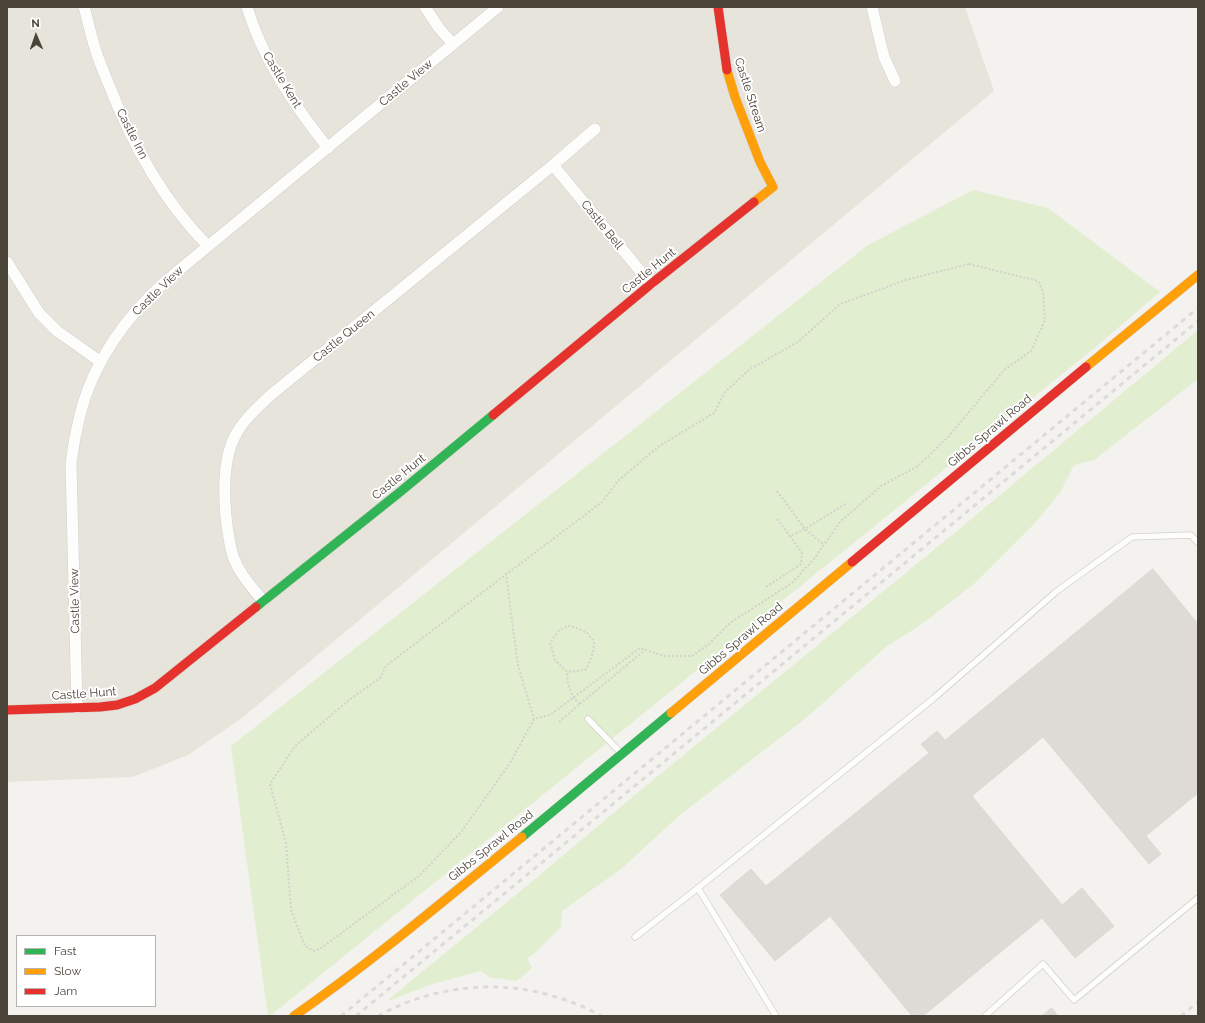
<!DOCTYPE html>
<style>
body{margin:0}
#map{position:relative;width:1205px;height:1023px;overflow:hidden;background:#f4f2ee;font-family:Raleway,sans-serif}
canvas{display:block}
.frame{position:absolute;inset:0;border:8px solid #4b4439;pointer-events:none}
.legend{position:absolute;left:16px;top:935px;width:140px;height:72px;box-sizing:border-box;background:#fff;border:1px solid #b7b4b0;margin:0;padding:5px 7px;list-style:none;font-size:12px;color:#4b4439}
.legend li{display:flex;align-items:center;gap:8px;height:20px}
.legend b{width:20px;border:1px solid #b7b4b0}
.north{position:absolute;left:16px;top:16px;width:40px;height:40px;-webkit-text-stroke:3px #fff;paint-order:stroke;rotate:358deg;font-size:11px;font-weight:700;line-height:16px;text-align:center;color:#4b4439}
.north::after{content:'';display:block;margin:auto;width:14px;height:18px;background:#4b4439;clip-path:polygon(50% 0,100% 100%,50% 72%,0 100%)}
</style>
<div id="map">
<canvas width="1205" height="1023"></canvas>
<div class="frame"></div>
<ul class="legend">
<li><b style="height:5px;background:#30b455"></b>Fast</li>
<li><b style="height:5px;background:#ff9f0a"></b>Slow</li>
<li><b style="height:5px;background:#e5322d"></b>Jam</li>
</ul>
<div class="north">N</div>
</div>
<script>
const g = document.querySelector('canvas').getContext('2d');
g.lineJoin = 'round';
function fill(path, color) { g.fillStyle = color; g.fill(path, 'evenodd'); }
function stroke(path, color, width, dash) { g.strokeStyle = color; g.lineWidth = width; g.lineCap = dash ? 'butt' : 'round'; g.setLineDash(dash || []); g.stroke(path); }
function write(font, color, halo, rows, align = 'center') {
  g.font = font + ' Raleway,sans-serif'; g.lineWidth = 4; g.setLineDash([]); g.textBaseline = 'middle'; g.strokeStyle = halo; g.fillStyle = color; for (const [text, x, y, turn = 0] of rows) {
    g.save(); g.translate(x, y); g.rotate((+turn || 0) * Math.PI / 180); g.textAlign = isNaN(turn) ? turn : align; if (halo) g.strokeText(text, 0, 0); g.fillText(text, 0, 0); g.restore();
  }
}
const residential = new Path2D(`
 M7,7h958l29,84 -752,627 -54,37 -55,22 -126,5z`);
const green = new Path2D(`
 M973,190l75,18 112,84 -62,53 -828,671h-2l-37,-270 637,-501z
 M1198,330v49l-104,81 -20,5 -14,28 -25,30 -60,60 -53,41 -36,23 -80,71 -125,96 -60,55 -59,42 -1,16 -27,27 -7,4 5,10 -15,13 -28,-4 -8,-6 -52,14 -40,16v-2l140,-115 107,-90 316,-259z`);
const building = new Path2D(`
 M1153,569l45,55v169l-52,43 15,18 -12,10 -106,-127 -71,59 90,109 20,-17 32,38 -39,32 -33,-40 -119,98h-11l-82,-100 -55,45 -55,-66 31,-26 15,17 163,-133 -8,-9 16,-13 8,9z
 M1052,1008l6,8h-16z`);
const path = new Path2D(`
 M969,264l69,17 5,10 2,29 -14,31 -27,19 -55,66 -31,30 -37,20 -41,36 -26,37 -22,24 -62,40 -21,21 -17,12h-28l-24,-8 -90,67 -16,4 -24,44 -48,68 -43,45 -98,72 -7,3 -9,-5 -14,-36 -5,-67 -16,-59 25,-38 54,-46 31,-22 6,-12 110,-84 106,-80 16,-21 40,-34 56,-34 11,-21 25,-23 48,-27 42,-38 69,-25z
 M777,491l28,38 18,15
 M777,519l13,17
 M506,573l7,56 5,36 16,54
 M766,587l35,-23 1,-11 -12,-17 15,-7 42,-26
 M580,704l65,-54
 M559,722l21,-18 -7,-7 -5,-13 -1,-12 -12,-12 -5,-17 9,-13 10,-4 8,2 10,5 7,8c0,11 -3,20 -9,29l-18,2`);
const lane = new Path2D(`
 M588,719l33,34
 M698,888l78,128
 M635,937l63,-49 236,-190 123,-107 75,-54 59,-2 7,8
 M985,1016l58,-52 31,36 124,-102`);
const street = new Path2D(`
 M84,7c4,14 7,28 11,41 3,11 8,22 12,32 23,60 55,120 101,166
 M247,7c16,53 47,98 81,141
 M425,7l14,21 14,16
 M872,7l12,50 11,24
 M553,165l98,119
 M7,262l32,51 18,18 44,31
 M263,601c-11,-14 -24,-27 -30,-45 -2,-6 -3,-12 -4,-18 -5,-28 -8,-73 5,-100 9,-18 23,-30 38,-44l281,-229 42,-36
 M77,708l-6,-245c2,-16 5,-32 9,-48 13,-53 47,-100 87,-135l331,-273`);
const fast = new Path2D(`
 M256,607l144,-115 93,-77
 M522,837l149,-124`);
const slow = new Path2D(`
 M727,70l8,27 25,65 13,25 -19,15
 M1086,367l112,-92
 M671,713l181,-151
 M294,1016c79,-55 153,-118 228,-179`);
const jam = new Path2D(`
 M718,7l9,63
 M493,415l158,-131 103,-82
 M852,562l234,-195
 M7,710l93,-3 17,-2 18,-6 20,-11 101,-81`);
const rail = new Path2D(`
 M341,1016l857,-708
 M356,1016l842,-695
 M378,1016c53,-30 123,-38 181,-18 15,4 29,11 43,18
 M1181,1016l17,-14`);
const streetNames = [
 ["Castle Kent",282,80,59],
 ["Castle View",406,83,-40],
 ["Castle Stream",750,95,72],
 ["Castle Inn",132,134,63],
 ["Castle Bell",602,225,51],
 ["Castle Hunt",649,271,-39],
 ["Castle View",158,291,-44],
 ["Castle Queen",344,336,-39],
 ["Gibbs Sprawl Road",990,431,-40],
 ["Castle Hunt",399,477,-39],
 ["Castle View",75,601,-91],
 ["Gibbs Sprawl Road",741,639,-40],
 ["Castle Hunt",84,694,-4],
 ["Gibbs Sprawl Road",491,846,-39]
];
fill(residential, '#e7e4dc');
fill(green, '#e1eecf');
fill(building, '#dedbd6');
stroke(building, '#dcd9d4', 1);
stroke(lane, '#d2d0cb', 7);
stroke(street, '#d2d0cb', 12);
stroke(fast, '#d3cfc5', 10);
stroke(slow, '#d3cfc5', 10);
stroke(jam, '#d3cfc5', 10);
stroke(path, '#d3d2cc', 2, [2, 2]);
stroke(lane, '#fdfdfc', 5.5);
stroke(street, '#fdfdfc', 11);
stroke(fast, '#30b455', 9);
stroke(slow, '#ff9f0a', 9);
stroke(jam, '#e5322d', 9);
stroke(rail, '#dbdbda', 3, [5, 5]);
write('12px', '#4b4439', '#fff', streetNames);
</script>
